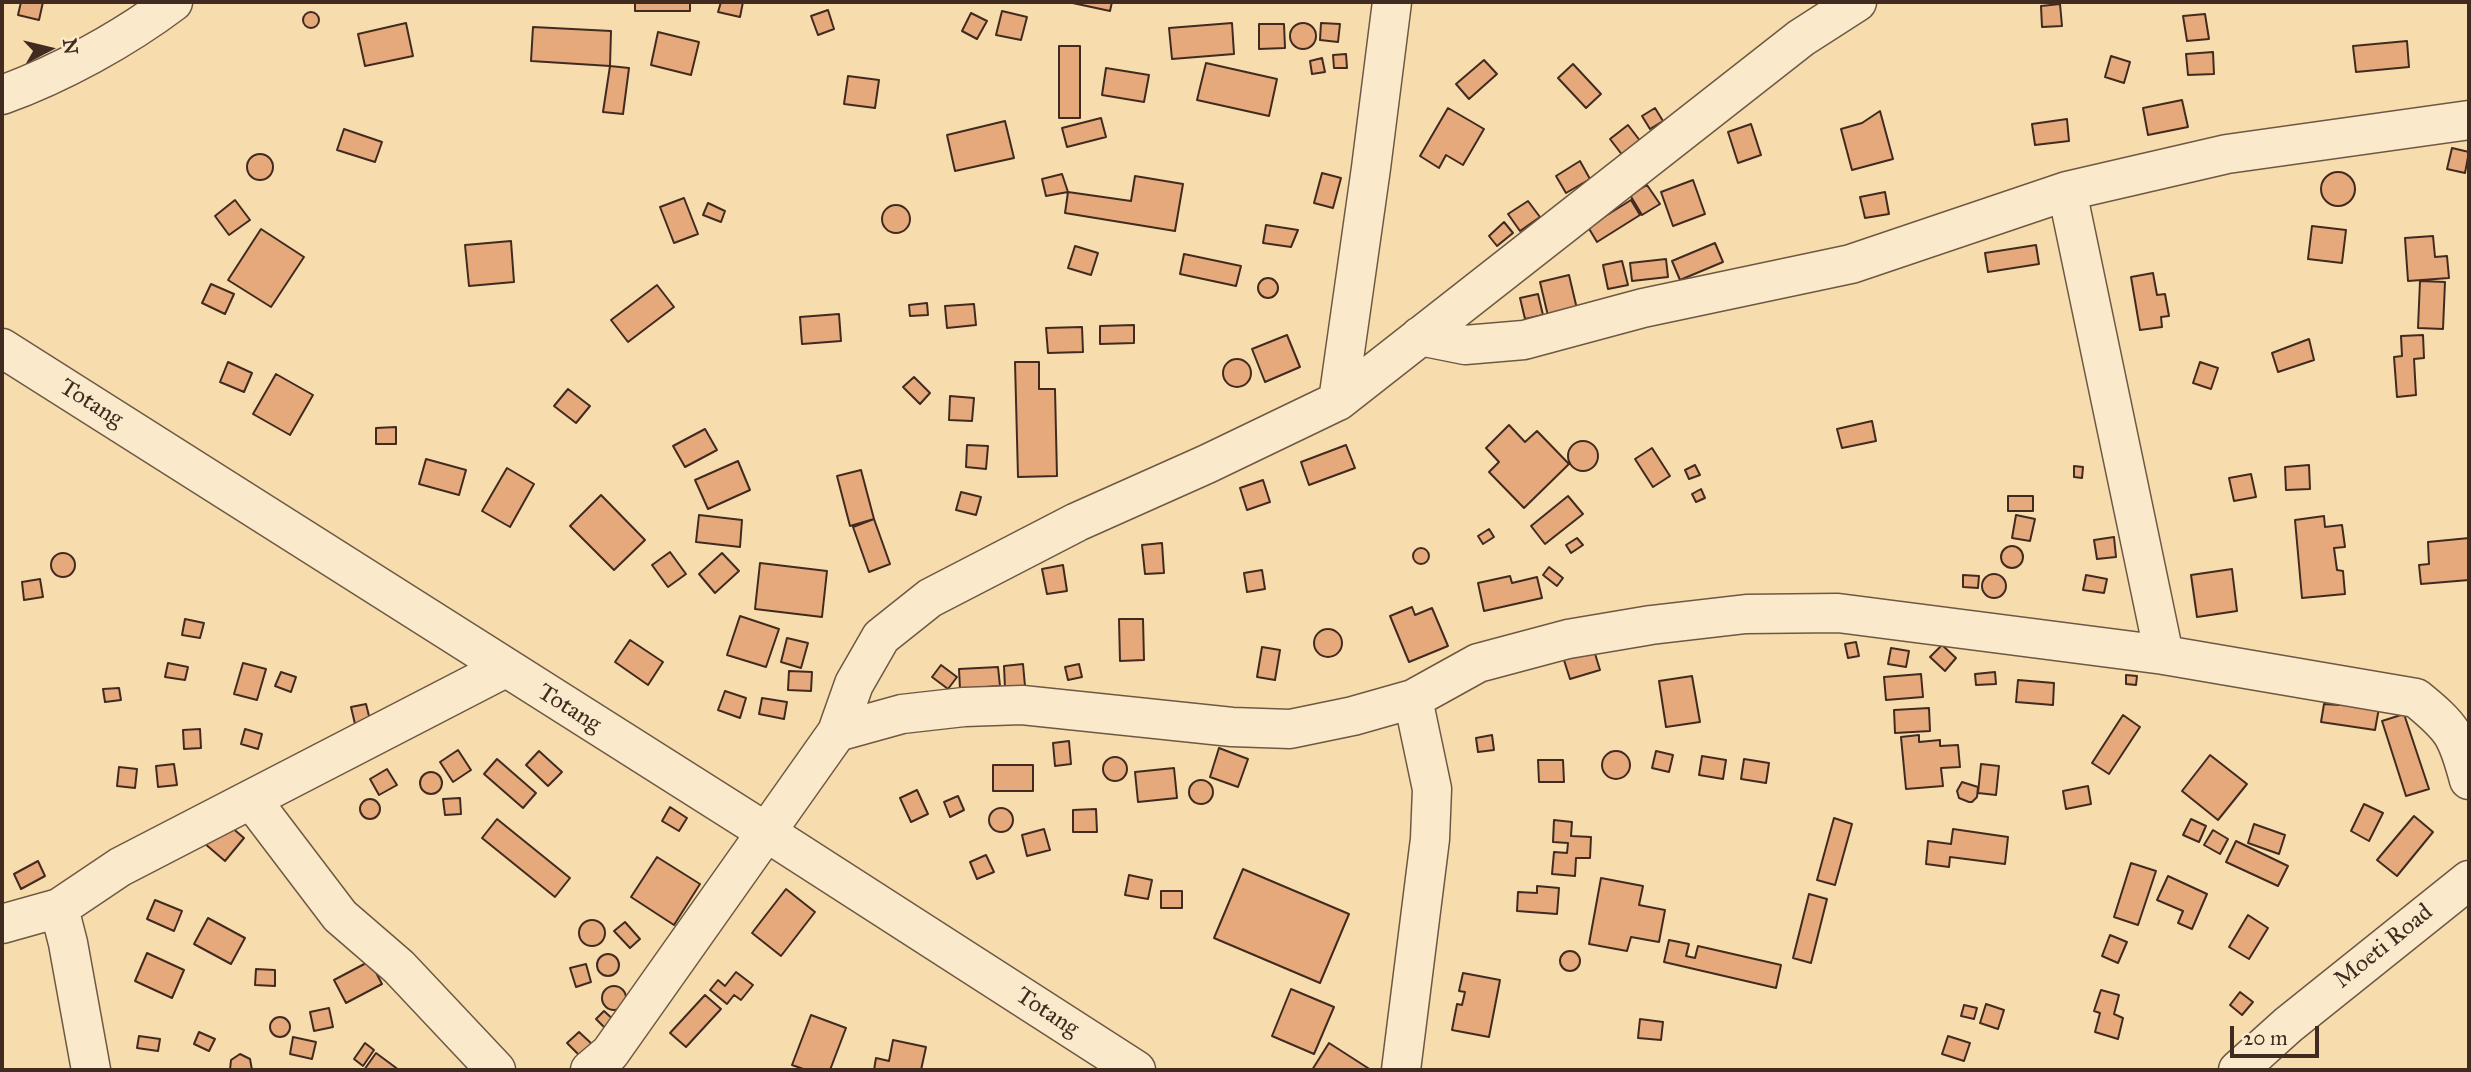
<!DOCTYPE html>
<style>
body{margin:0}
#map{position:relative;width:2471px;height:1072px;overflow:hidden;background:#f7ddad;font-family:"IM FELL Great Primer",serif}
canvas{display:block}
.frame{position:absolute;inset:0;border:4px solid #412b21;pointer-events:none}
.north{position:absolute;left:14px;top:14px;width:70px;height:70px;-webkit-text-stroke:5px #fae9ca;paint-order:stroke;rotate:83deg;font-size:19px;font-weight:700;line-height:28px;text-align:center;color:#412b21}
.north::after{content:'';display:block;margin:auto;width:24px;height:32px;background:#412b21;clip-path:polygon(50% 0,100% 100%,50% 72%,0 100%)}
.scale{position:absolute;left:2230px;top:1026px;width:89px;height:32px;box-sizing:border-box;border:4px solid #412b21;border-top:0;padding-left:9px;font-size:21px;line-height:24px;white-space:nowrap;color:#412b21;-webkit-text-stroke:5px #fae9ca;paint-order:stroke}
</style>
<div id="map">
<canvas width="2471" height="1072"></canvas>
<div class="frame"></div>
<div class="north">N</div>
<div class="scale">20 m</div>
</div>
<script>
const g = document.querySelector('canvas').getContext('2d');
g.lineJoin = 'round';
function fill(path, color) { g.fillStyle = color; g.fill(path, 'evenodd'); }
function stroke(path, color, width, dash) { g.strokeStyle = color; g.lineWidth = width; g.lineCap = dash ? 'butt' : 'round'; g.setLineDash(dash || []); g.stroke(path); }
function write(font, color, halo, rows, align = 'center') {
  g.font = font + ' "IM FELL Great Primer",serif'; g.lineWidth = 6; g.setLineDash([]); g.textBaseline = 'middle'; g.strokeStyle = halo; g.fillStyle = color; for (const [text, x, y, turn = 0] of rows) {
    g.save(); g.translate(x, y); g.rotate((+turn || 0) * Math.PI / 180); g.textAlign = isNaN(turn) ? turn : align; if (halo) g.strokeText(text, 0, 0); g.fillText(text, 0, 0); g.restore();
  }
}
const building = new Path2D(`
 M21,2h22l-4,18 -21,-5z
 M635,2h55v9h-55z
 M721,2h22l-3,15 -22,-5z
 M1068,2h44l-2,9z
 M2060,4l2,22 -20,1 -1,-21z
 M828,10l6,19 -16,6 -7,-19z
 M1002,11l25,6 -6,23 -25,-5z
 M303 20a8 8 0 1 1 16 0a8 8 0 1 1-16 0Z
 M971,13l16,8 -10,18 -15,-8z
 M2205,14l4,25 -22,2 -4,-25z
 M406,23l7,33 -48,10 -7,-32z
 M1232,23l2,31 -62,5 -3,-31z
 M1321,23l19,1 -2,18 -18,-2z
 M1290 36a13 13 0 1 1 26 0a13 13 0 1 1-26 0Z
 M1259,24h25l1,24 -26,1z
 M533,27l78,4 -1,35 -79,-5z
 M658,32l41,10 -8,33 -40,-10z
 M2407,41l2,26 -53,5 -3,-26z
 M1059,46h21v72h-21z
 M2213,52l1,22 -26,1 -2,-21z
 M1346,54l1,14h-13l-1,-13z
 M2111,56l19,6 -6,21 -19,-6z
 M1322,58l3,14 -13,2 -2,-13z
 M1484,60l13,14 -28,25 -13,-15z
 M1206,63l71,16 -8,37 -72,-16z
 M1573,64l28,30 -15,14 -28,-30z
 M610,66l19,2 -6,46 -20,-2z
 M1106,68l43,7 -5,27 -42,-7z
 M848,76l31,4 -4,28 -31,-4z
 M2182,100l6,27 -40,8 -5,-27z
 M1448,108l36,21 -21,36 -17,-10 -7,13 -19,-12z
 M1655,108l8,13 -13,8 -8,-13z
 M1880,111l13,48 -41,11 -11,-41 21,-6z
 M1101,118l5,19 -39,10 -5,-19z
 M2067,119l2,22 -34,4 -3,-21z
 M1005,121l9,37 -59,13 -8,-36z
 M1751,124l10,31 -23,8 -10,-31z
 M1628,125l13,17 -18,14 -13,-17z
 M344,129l38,13 -7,20 -38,-12z
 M2452,148l17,4 -4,21 -18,-4z
 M247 167a13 13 0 1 1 26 0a13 13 0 1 1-26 0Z
 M1580,161l10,18 -24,14 -10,-17z
 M2321 189a17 17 0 1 1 34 0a17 17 0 1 1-34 0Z
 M1322,173l19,5 -8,30 -19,-5z
 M1062,174l6,18 -22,4 -4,-17z
 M1135,176l48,8 -8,47 -110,-18 3,-21 63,9z
 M1693,180l12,34 -32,12 -12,-34z
 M1647,185l13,19 -18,11 -12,-20z
 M1885,192l4,22 -24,4 -5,-21z
 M684,198l14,36 -24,9 -14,-36z
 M235,200l15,20 -21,15 -14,-19z
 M1631,200l9,15 -43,27 -9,-15z
 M1528,201l12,16 -20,14 -12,-17z
 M708,203l17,8 -4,11 -18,-7z
 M882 219a14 14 0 1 1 28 0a14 14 0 1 1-28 0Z
 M1504,222l9,11 -16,13 -8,-10z
 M1266,225l32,5 -7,17 -28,-4z
 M2312,226l34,4 -4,33 -34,-4z
 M261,229l43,28 -33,50 -43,-27z
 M2433,236l2,21 12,-1 2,22 -41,3 -3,-43z
 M511,241l3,41 -45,4 -4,-41z
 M1715,243l8,19 -43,18 -8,-19z
 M2036,245l3,19 -51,8 -3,-19z
 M1075,246l23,7 -7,22 -23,-7z
 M1184,254l57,12 -5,20 -56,-12z
 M1666,259l2,18 -36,4 -2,-18z
 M1622,261l6,24 -20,4 -5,-24z
 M2153,273l4,22 8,-1 4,22 -8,1 1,10 -22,3 -9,-53z
 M1569,275l8,34 -29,7 -8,-34z
 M1258 288a10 10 0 1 1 20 0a10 10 0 1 1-20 0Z
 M2420,281l25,1 -2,47 -25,-1z
 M211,284l23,10 -9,20 -23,-11z
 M657,285l17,22 -46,35 -17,-22z
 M1538,294l5,21 -18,4 -5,-21z
 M927,303l1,12 -18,1 -1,-11z
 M974,304l2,21 -29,3 -2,-22z
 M839,314l2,27 -39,3 -2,-27z
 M1134,325v18l-34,1v-18z
 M1082,327l1,25 -35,1 -2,-25z
 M1287,335l13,32 -35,15 -13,-33z
 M2423,335l1,23 -10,1 2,36 -19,2 -3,-40 8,-1 -1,-20z
 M2309,339l5,21 -36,12 -6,-19z
 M1223 373a14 14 0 1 1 28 0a14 14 0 1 1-28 0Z
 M228,362l24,11 -8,19 -24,-10z
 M1015,362h24v27h16l2,87 -39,1z
 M2200,362l18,6 -7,21 -18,-6z
 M276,374l37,21 -23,40 -37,-21z
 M914,377l16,16 -10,11 -17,-17z
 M568,389l22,17 -14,17 -22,-17z
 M950,396l24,2 -2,23 -23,-1z
 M1872,421l4,20 -34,7 -5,-19z
 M1509,425l16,17 12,-11 32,33 -45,44 -35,-36 10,-10 -13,-14z
 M396,427v17h-20v-16z
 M705,429l12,21 -32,17 -12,-21z
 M1568 456a15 15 0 1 1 30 0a15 15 0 1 1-30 0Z
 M967,445l21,1 -2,23 -20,-2z
 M1346,445l9,23 -46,17 -8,-23z
 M1652,448l18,28 -17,11 -18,-28z
 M426,459l40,11 -7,25 -40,-11z
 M738,461l12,29 -42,19 -13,-29z
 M1695,465l5,10 -11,4 -4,-9z
 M2309,465l1,24 -24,1 -1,-23z
 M2074,466l9,1 -1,11 -8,-1z
 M507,468l27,16 -24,43 -28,-16z
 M861,470l13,49 -24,7 -13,-50z
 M2251,474l5,23 -22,4 -5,-23z
 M1263,480l7,22 -23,8 -7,-22z
 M1701,489l4,9 -9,4 -4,-8z
 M961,492l20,5 -5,18 -20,-5z
 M601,495l44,45 -31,30 -44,-44z
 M1568,496l15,18 -38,30 -14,-18z
 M2008,496h25v15h-25z
 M699,515l43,5 -2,27 -44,-5z
 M2016,515l19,4 -5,22 -18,-3z
 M2324,516l1,11 17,-2 3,22 -11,1 3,22 6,1 2,23 -43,4 -7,-78z
 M874,519l16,45 -21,8 -16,-45z
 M1489,529l5,8 -11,7 -5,-8z
 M2114,537l2,20 -19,2 -3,-19z
 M1577,538l6,7 -12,8 -5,-8z
 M2469,538v42l-48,4 -2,-19 10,-1 -1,-22z
 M1162,543l2,30 -19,1 -3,-29z
 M2001 557a11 11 0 1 1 22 0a11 11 0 1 1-22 0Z
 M1413 556a8 8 0 1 1 16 0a8 8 0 1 1-16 0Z
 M670,552l16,22 -18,13 -16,-22z
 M722,553l17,18 -24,22 -16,-19z
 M51 565a12 12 0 1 1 24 0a12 12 0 1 1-24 0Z
 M760,563l67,8 -5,46 -67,-8z
 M1063,565l4,26 -20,3 -5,-25z
 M1549,567l14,11 -6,8 -14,-11z
 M2232,569l5,42 -40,6 -6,-42z
 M1262,570l3,19 -18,3 -3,-19z
 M1982 586a12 12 0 1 1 24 0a12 12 0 1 1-24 0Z
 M1963,575l16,1 -1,12 -15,-1z
 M2086,575l21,4 -3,14 -21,-3z
 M1510,576l2,7 25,-6 5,21 -58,13 -6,-28z
 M40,579l3,18 -19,3 -2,-18z
 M1412,607l3,8 17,-7 16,38 -39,16 -19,-46z
 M740,616l39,13 -13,38 -39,-12z
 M185,619l19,4 -4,15 -18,-3z
 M1119,619h24l1,41 -24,1z
 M1314 643a14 14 0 1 1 28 0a14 14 0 1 1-28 0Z
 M787,638l21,5 -7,25 -20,-6z
 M630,640l33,22 -15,23 -33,-23z
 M1856,642l3,14 -11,2 -3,-14z
 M1942,645l14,13 -11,13 -15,-14z
 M1262,647l18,3 -5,30 -18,-3z
 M1593,647l7,23 -30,9 -7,-22z
 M1891,648l18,3 -3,16 -18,-3z
 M168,663l20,4 -3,13 -20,-3z
 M243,663l23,6 -9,31 -23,-6z
 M1023,664l2,22 -20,2 -1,-22z
 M1079,664l3,13 -14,3 -3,-13z
 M941,665l16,12 -9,12 -16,-12z
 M998,667l2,19 -40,3 -1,-20z
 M789,671l23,1 -1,19 -23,-1z
 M281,672l15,5 -5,15 -16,-6z
 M1995,672l1,12 -20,1 -1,-11z
 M1921,674l2,23 -37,3 -2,-23z
 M2126,675l11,1 -1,9 -10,-1z
 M1692,676l8,46 -34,5 -7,-46z
 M2018,680l36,3 -1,22 -37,-3z
 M119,688l2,12 -16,2 -2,-13z
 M725,691l21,7 -6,20 -22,-8z
 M762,698l25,4 -3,17 -25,-5z
 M2342,698l37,10 -4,22 -54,-8 3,-18 15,1z
 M366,704l4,16 -15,4 -4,-17z
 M1929,708l1,23 -35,2 -1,-23z
 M2404,714l25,75 -23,7 -24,-75z
 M2123,715l17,12 -31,47 -17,-11z
 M200,729l1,19 -17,1 -1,-19z
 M245,729l17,5 -4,15 -17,-5z
 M1492,735l2,15 -16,2 -2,-14z
 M1919,735v7l21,-2v6l18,-1 2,22 -19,1 2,18 -37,3 -5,-52z
 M1069,741l2,23 -16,2 -2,-23z
 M1219,748l29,11 -10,28 -28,-10z
 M458,750l13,20 -18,12 -13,-20z
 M1602 765a14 14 0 1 1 28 0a14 14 0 1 1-28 0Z
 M539,751l23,21 -14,14 -22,-21z
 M1656,751l17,4 -4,17 -17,-4z
 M2210,755l37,29 -29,36 -36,-29z
 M1702,756l24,4 -3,19 -24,-4z
 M1103 769a12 12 0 1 1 24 0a12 12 0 1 1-24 0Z
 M497,759l39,34 -13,15 -39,-34z
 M1744,759l25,4 -3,20 -25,-4z
 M1538,760h25l1,22h-25z
 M174,764l3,21 -19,2 -2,-21z
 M1981,764l18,2 -3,29 -18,-2z
 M993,765h40v26h-40z
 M119,767l18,2 -2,19 -18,-2z
 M1174,768l3,30 -39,4 -3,-30z
 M387,769l10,16 -18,10 -9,-16z
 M420 783a11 11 0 1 1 22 0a11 11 0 1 1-22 0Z
 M1189 792a12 12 0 1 1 24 0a12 12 0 1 1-24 0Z
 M1962,782l16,5 -1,10 -5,5h-3l-10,-4 -2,-7z
 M2088,786l3,18 -25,5 -3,-18z
 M917,790l11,24 -17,8 -11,-24z
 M958,796l6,14 -14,7 -6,-15z
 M460,798l1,16 -16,1 -2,-16z
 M360 809a10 10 0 1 1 20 0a10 10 0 1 1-20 0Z
 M2364,804l19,9 -14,28 -18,-10z
 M670,807l17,11 -8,13 -17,-10z
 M989 820a12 12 0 1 1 24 0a12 12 0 1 1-24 0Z
 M1096,809l1,23h-24v-22z
 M2414,816l19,16 -36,44 -20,-16z
 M1834,818l18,6 -17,61 -18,-5z
 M497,819l73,59 -15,19 -73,-59z
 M2191,819l15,7 -7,16 -16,-7z
 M223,820l21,18 -19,23 -21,-18z
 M1554,820l18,2 -1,14 20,1 -1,21h-14l-1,18 -23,-2 2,-22 13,1 1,-10 -15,-1z
 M2254,824l31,11 -6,19 -31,-11z
 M1044,829l6,21 -23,6 -5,-21z
 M1953,829l55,8 -3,27 -55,-7 -1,10 -23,-3 2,-23 23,3z
 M2213,830l15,9 -8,15 -16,-9z
 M2236,841l52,25 -10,20 -52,-24z
 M986,855l8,17 -17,7 -7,-17z
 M657,857l43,27 -26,41 -43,-28z
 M38,861l7,15 -24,13 -7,-15z
 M2131,863l25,8 -18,54 -24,-8z
 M1243,869l106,45 -29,69 -106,-45z
 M1129,875l23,5 -4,19 -23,-4z
 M2168,876l39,18 -15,35 -14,-6 5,-12 -26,-11z
 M1601,878l42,8 -4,19 26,5 -6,32 -28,-5 -4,14 -38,-7z
 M1537,886l22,2 -2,26 -40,-3 1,-19 19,1z
 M786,889l29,23 -34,44 -29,-23z
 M1161,891h21v17h-21z
 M1809,894l18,5 -16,64 -18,-5z
 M155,900l27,11 -8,20 -27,-12z
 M2248,915l20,13 -19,31 -20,-12z
 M208,918l37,20 -14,26 -37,-20z
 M579 933a13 13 0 1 1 26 0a13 13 0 1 1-26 0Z
 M625,922l15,17 -10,9 -16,-17z
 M2110,935l17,7 -9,21 -16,-7z
 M1669,940l20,4 -3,12 9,2 3,-12 83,19 -5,23 -112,-26z
 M1560 961a10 10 0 1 1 20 0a10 10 0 1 1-20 0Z
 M147,953l37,17 -12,28 -37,-17z
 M597 965a11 11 0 1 1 22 0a11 11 0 1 1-22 0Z
 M370,961l12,23 -36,19 -12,-23z
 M586,964l5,18 -15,5 -6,-19z
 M256,969l19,1v16l-20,-1z
 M736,972l17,13 -12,15 -7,-5 -7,9 -17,-14 8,-10 7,6z
 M1463,973l37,7 -11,57 -37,-7 5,-26 5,1 3,-13 -6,-1z
 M602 998a12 12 0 1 1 24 0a12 12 0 1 1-24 0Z
 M1291,989l43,18 -20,47 -42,-18z
 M2101,990l18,5 -5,19 9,4 -5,21 -23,-7 5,-19 -6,-2z
 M2240,992l13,10 -11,13 -12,-10z
 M705,995l16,14 -35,38 -16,-14z
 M1986,1004l18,6 -6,19 -18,-6z
 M1964,1005l13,3 -3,11 -13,-3z
 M329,1008l4,19 -19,4 -4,-19z
 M604,1011l13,12 -8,9 -13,-13z
 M811,1015l35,13 -16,42h-24l-14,-5z
 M270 1027a10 10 0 1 1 20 0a10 10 0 1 1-20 0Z
 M1640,1019l23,3 -2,18 -23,-2z
 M199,1032l16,7 -6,12 -15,-7z
 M579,1032l14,13 -12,12 -14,-14z
 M139,1036l21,3 -2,12 -21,-3z
 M1948,1036l22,7 -6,18 -22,-7z
 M293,1037l23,5 -4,17 -22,-5z
 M893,1040l33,7 -5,23h-47l2,-12 13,3z
 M365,1043l9,7 -11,16 -9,-7z
 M1329,1043l42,27h-59z
 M376,1053l23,17h-35z
 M240,1054l10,5 2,11h-22l1,-10z`);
const minor = new Path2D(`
 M2,95c58,-21 122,-56 171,-93
 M2067,191l97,464
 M1420,336l45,9 59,-5 119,-32 208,-44 216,-73 160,-37 242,-34
 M2,348l764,484 370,238
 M1338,401l33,-233 21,-166
 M837,732l65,-18 62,-7 58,-2 210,22 58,2 63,-13 60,-17 65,-36 90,-24 83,-14 95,-11 92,-1 326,42 252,43c37,30 41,37 53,82
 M251,799l89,117 59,51 97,103
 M2,924l57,-16
 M91,1070l-23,-127 -9,-35 61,-41 385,-199
 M590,1070l20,-17 227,-321 17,-48 27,-47 49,-39 147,-76 130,-58 131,-63 463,-363 56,-36
 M1401,1070l29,-231 2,-50 -19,-90
 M2238,1070l50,-45 181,-145`);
const streetNames = [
 ["Totang",91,404,32],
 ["Totang",569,709,32],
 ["Moeti Road",2384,947,-39],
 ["Totang",1047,1013,33]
];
fill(building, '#e6a97c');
stroke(building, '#412b21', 2);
stroke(minor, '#6e5844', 41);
stroke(minor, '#fae9ca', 38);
write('24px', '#412b21', '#fae9ca', streetNames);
</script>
